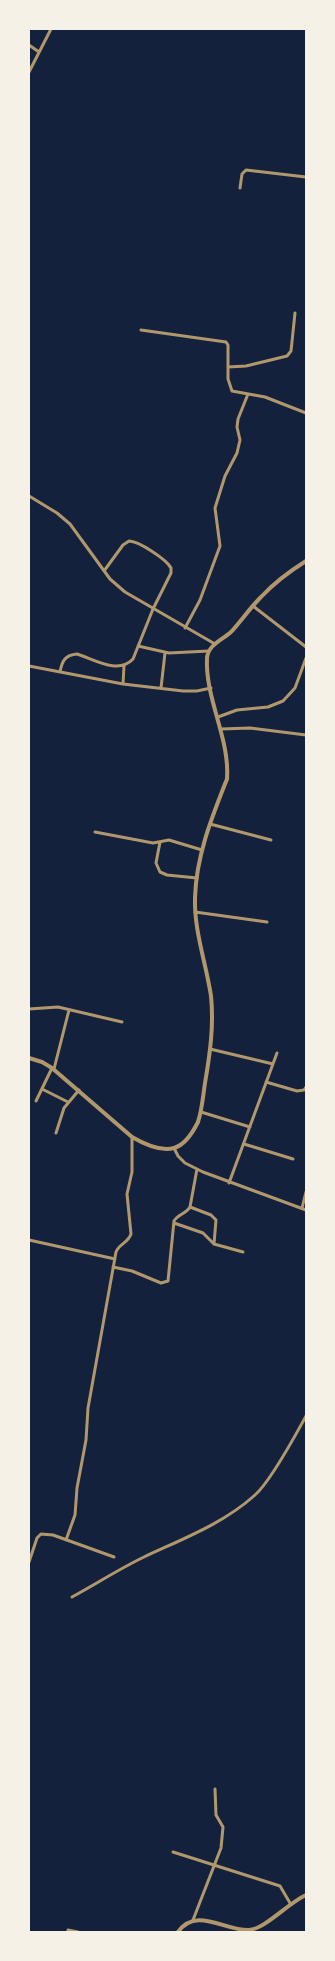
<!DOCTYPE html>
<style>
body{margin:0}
#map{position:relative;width:335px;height:1961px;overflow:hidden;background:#14213d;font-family:"Nunito Sans",sans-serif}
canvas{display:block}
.frame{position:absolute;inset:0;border:30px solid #f6f1e7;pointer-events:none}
</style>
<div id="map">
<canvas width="335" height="1961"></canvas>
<div class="frame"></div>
</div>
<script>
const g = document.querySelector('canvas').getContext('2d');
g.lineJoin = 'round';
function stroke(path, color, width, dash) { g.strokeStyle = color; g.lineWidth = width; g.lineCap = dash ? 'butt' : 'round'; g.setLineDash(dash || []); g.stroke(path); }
const minor = new Path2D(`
 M29,45l10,7
 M29,72l22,-43
 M240,188l2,-14 4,-4 60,7
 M141,330l85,12 2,3v34l4,12 33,6 41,16
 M228,367l18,-1 41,-10 4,-5 4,-38
 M29,496l28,17 13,11 40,55 15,13 90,52
 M253,606l53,41
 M185,628l15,-28 20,-54 -5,-38 10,-32 12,-23 3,-13 -3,-13 1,-8 10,-25
 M138,646l31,7 40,-2
 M29,666l94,18 60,7h14l14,-3
 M60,672c2,-11 5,-17 17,-18 17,5 41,21 56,5l20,-50 18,-36v-5c-4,-8 -32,-27 -42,-27l-6,4 -19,26
 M123,684l1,-18
 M161,688l4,-35
 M218,717l19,-7 31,-3 15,-6 12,-13 11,-30
 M221,729l29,-1 56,7
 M210,824l61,16
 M95,832l58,11 16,-3 33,10
 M160,842l-4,21 4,9 7,3 30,3
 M195,912l72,10
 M29,1009l29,-2 64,15
 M210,1049l63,15
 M54,1069l15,-59
 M266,1082l31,9 7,-1 2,-3
 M42,1089l26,13
 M36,1101l16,-33
 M201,1112l49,15
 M56,1133l8,-25 15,-18
 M244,1144l49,15
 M174,1148l4,8 7,7 18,9 103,38
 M229,1183l48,-130
 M190,1207l21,8 5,5 -2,24
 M302,1208l4,-16
 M174,1223l29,10 11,11 29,8
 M29,1240l86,19
 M113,1267l19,4 29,12 7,-2 6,-60c4,-7 12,-7 16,-14l7,-38
 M66,1540l9,-25 2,-27 9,-48 2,-32 28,-156c3,-8 12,-9 15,-18l-4,-40 5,-22v-35
 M29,1562l8,-24 4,-4 12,1 61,22
 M72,1597c24,-13 47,-28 72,-40 38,-18 79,-33 111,-62 16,-14 40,-59 51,-79
 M173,1852l107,34 10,17
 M193,1920l28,-72 2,-21 -7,-12 -1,-26
 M68,1930l10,2`);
const tertiary = new Path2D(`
 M29,1058l13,4 10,6 80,69c12,7 28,15 42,11 11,-3 19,-16 24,-26 4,-12 5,-26 7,-39 5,-29 9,-58 6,-87 -5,-33 -17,-65 -16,-98 1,-42 17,-81 32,-119 3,-41 -22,-80 -20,-121 1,-13 15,-18 24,-26 10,-11 19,-24 30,-35 13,-14 29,-26 45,-36
 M178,1932c18,-26 47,-1 71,-2 16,-1 39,-27 57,-35`);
stroke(minor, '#b1986c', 3);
stroke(tertiary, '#b1986c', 4);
</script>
